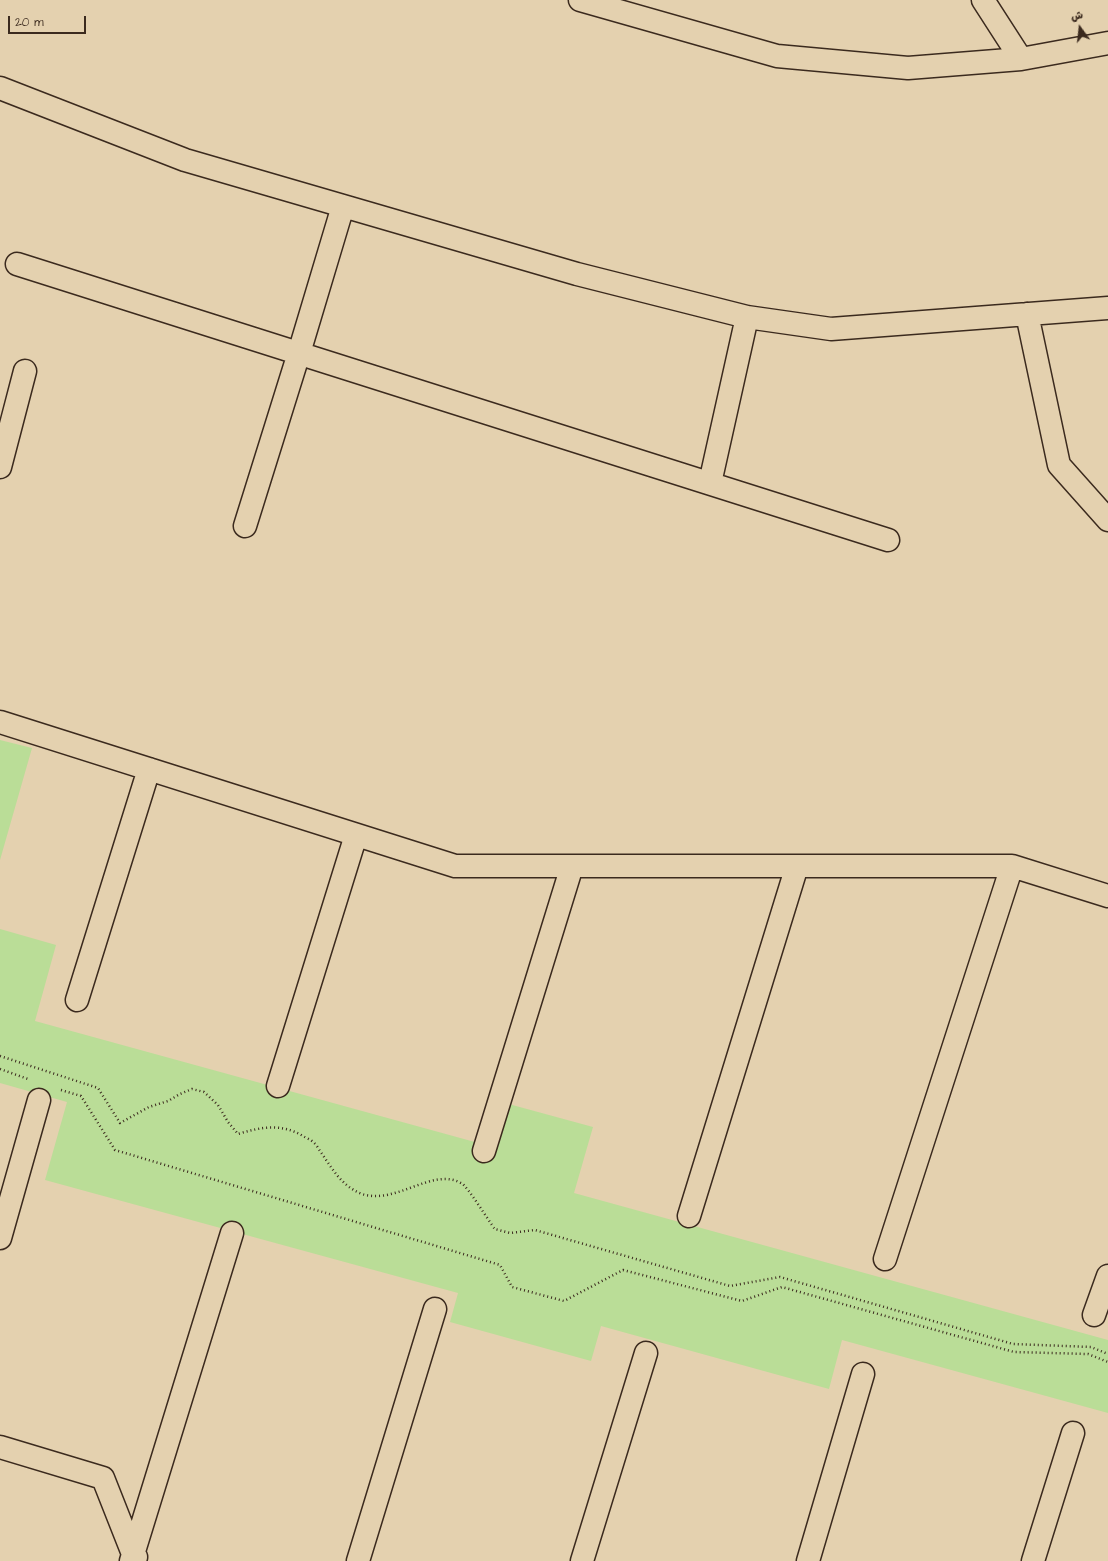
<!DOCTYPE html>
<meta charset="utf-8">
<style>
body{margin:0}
#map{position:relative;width:1108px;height:1561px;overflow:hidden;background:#e4d1af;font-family:"Architects Daughter","Playpen Sans Arabic",sans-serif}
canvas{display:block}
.north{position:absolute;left:1060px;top:8px;width:40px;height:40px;-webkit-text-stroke:3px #e4d1af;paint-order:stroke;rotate:345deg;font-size:11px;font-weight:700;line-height:16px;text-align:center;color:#3b2a1e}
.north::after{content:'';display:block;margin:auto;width:14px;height:18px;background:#3b2a1e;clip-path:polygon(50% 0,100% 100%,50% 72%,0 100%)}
.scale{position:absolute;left:8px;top:16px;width:78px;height:18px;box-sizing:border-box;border:2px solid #3b2a1e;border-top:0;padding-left:5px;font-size:12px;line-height:14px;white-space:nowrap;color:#3b2a1e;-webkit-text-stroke:3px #e4d1af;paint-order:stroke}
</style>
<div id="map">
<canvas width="1108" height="1561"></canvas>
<div class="north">ش</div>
<div class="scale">20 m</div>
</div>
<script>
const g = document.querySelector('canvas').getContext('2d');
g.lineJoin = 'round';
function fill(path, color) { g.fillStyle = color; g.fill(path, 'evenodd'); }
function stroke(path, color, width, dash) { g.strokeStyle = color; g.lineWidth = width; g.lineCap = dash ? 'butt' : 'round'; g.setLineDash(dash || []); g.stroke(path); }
const green = new Path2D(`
 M0,740l32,8 -32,112z
 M0,929l56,16 -21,76 458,126 12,-44 88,24 -19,66 534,147v73l-266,-73 -13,49 -228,-63 -10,35 -141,-39 8,-29 -413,-113 22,-78 -67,-19z`);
const path = new Path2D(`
 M0,1056l98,32 22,35 29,-16 19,-6 12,-7 12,-5 12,3 14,13 10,17 10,12c23,-7 43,-11 65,2 3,2 7,3 10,6 3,2 5,6 7,9 12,17 21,35 42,43 35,11 70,-27 99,-11 6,2 28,39 34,46l15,4 25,-3 195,56 50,-9 233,67 78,3 17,7
 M0,1069l28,10
 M61,1090l20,6 34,54 385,115 12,22 52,14 59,-31 119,31 40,-14 232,65 74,2 20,8`);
const street = new Path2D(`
 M580,0l197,56 131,12 113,-9 87,-16
 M983,0l38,59
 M0,88l185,72 392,114 170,43 84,12 277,-21
 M17,264l871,276
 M1027,314l32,151 49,55
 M0,467l25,-96
 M710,483l37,-166
 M245,526l54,-173 44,-147
 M0,722l455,144h557l96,30
 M77,1000l72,-231
 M278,1086l78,-251
 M484,1151l88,-285
 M689,1216l108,-350
 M0,1238l39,-138
 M885,1259l127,-393
 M1094,1315l14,-39
 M0,1447l103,31 30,76 3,3
 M131,1561l101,-328
 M358,1561l77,-252
 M582,1561l64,-208
 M808,1561l55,-187
 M1033,1561l40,-128`);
fill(green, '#badd97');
stroke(street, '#3b2a1e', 25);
stroke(path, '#3b2a1e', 2.5, [1, 3]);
stroke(street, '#e4d1af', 22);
</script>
